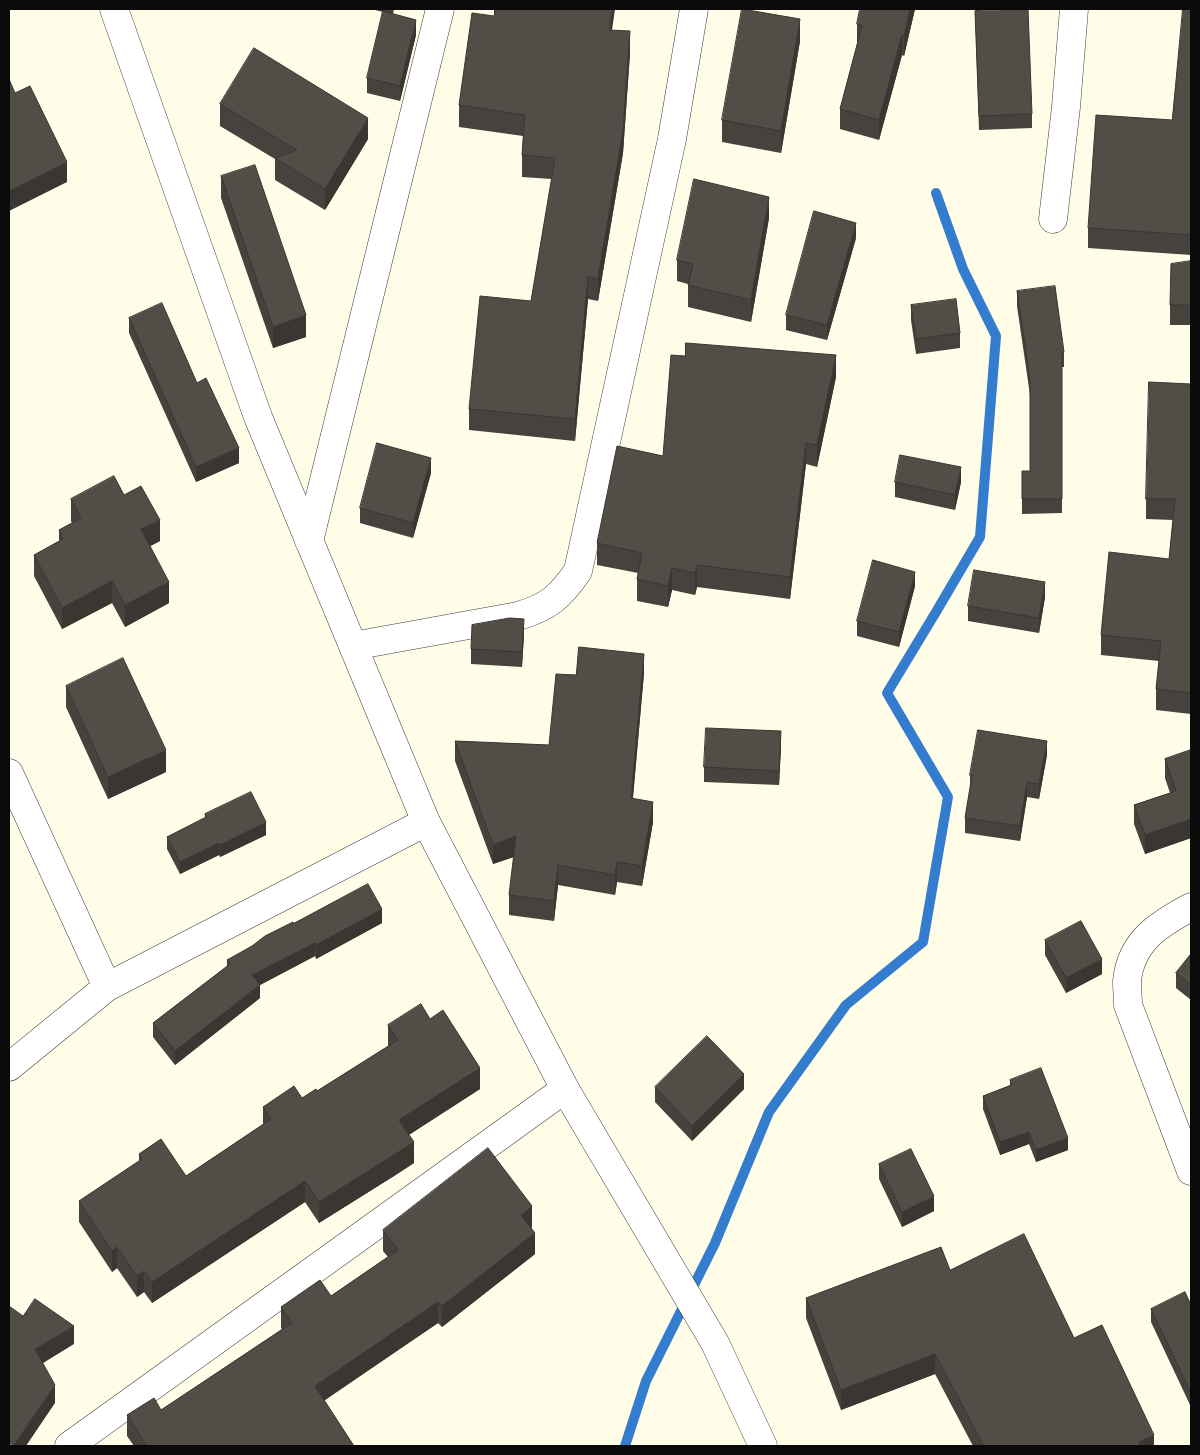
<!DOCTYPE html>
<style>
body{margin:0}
#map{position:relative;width:1200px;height:1455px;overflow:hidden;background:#fffde8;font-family:"Playfair Display",serif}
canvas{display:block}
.frame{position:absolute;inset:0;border:10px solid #0a0a0a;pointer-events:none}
</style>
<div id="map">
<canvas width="1200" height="1455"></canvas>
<div class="frame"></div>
</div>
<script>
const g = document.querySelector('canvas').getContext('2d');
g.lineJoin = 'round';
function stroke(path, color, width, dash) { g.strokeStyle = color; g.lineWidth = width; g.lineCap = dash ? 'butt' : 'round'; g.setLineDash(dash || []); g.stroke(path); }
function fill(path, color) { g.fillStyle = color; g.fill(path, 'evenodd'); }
const stream = new Path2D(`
 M625,1446l21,-65 69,-138 54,-131 77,-107 77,-63 25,-145 -61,-104 49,-81 44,-75 16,-201 -33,-67 -27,-76`);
const minor = new Path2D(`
 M1053,219l13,-112 8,-98
 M309,541l131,-532
 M353,646l165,-30c31,-9 42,-19 60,-45l94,-432 22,-130
 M9,773l98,214
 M1191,907c-32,17 -60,34 -64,74 0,8 1,16 1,24l63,166
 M9,1067l98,-80 319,-165
 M69,1446l496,-357`);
const tertiary = new Path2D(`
 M114,9l144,408 168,405 139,267 150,254 48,103`);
const wall = new Path2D(`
 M371,9h23l-1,5 23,21 -16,66 -33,-8v-15l16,-66z
 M915,9l-11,47 -2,-1 -23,85 -39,-11v-20l17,-65v-20z
 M1191,9v246l-103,-7v-20l84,-108z
 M975,11l57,103v14l-53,2z
 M494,16l118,14 18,23 -7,100 -25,148 -10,-2 -13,142 -106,-11v-21l62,-108 21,-122 -30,-2v-22l1,-19 -64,-9v-22z
 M800,41l-19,112 -59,-11v-22z
 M220,104l148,35 -43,71 -50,-30v-21l-55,-33z
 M221,176l85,161 -33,11 -52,-150z
 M769,218l-18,104 -63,-15v-23l-11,-3v-21z
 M856,238l-29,102 -41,-10v-15z
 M1191,261v64h-21v-20z
 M1017,291l47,61v15h-2v146l-40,1v-43h8v-76l-13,-89z
 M911,305l49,28v15l-44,6 -5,-34z
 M129,318l68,65 42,80 -43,19 -67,-149z
 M836,377l-19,90 -11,-3 -16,135 -93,-12 -2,8 -23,-5 -4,17 -31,-6v-22l1,-6 -41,-8v-22l66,-87z
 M1191,384v330l-35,-4v-21l3,-28 -58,-6v-20l68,-76 4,-39 -27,-1v-20z
 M431,473l-18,65 -53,-15v-15z
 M895,482h66l-6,28 -60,-13z
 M124,495l36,46 -10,5 19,57 -44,24 -13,-24 -50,26 -28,-53v-21l25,-14v-11l13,-7 -1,-2v-22z
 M915,586l-16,61 -42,-11v-15z
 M1045,597l-6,36 -71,-12v-15z
 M524,634l-2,33 -51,-3v-15z
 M644,673l-11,125 20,24 -11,64 -25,-4 -2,13 -57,-10 -4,36 -45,-6v-20l5,-38 -21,7 -38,-103v-20l94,4 27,-70z
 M66,686l100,86 -58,27 -42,-92z
 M781,746l-2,39 -75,-3v-15z
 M1191,750v88l-46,16 -11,-30v-19l36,-12 -5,-15v-19z
 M1047,755l-8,44 -12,-2 -7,44 -55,-8v-15l5,-28v-15z
 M205,814l61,21 -46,22 -1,-2 -39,19 -13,-25v-12l38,-19z
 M294,923h88l-66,36 -1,-3 -55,29v13l-85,67 -22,-28v-14l74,-57v-6z
 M1045,940l57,34 -36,19 -21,-38z
 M1191,954v46l-15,-12v-15z
 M430,1019l50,70 -71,46 5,28 -20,13 -75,47 -14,-21 -153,101 -8,-11 -7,5 -20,-29 -5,4 -33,-50v-21l60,-40v-7l47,22 77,-51v-18l39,-9 15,-7 71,-45v-21z
 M1010,1080l58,70 -32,12 -7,-18 -29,11 -17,-46v-13l27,-11z
 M655,1087l89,2 -52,52 -37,-39z
 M879,1164l55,47 -32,16 -23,-48z
 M532,1227l-1,1 4,26 -93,73 -4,-4 -114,77 30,46h-220l-7,-10v-21l34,-5 121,-81 -1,-1v-21l50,-11 57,-39 -5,-6v-21z
 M950,1270l124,68 80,108h-181l-38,-72 -94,36 -35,-92v-20z
 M1191,1305v102l-40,-85v-13z`);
const shadedWall = new Path2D(`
 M612,9h3l-6,42v-21z
 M910,9h5l-11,47v-20z
 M800,19v22l-19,112v-22z
 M416,20v15l-16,66v-15z
 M630,31v22l-7,100 -25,148v-22z
 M902,35v20l-23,85v-20z
 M368,118v21l-43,71v-21z
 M67,162v20l-58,29v-20z
 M769,197v21l-18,104v-22z
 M856,223v15l-29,102v-15z
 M588,277v22l-13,142v-22z
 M306,315v22l-33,11v-21z
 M836,355v22l-19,90v-22z
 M806,443v21l-16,135v-22z
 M239,448v15l-43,19v-15z
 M431,458v15l-18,65v-15z
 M961,467v15l-6,28v-15z
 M160,520v21l-19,10v-22z
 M697,565v22l-2,8v-22z
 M672,568v22l-4,17v-21z
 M915,572v14l-16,61v-15z
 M112,581v22l-50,26v-21z
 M169,582v21l-44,24v-22z
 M1045,582v15l-6,36v-15z
 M524,619v15l-2,33v-15z
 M644,654v19l-13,145v-20z
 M781,731v15l-2,39v-14z
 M1047,741v14l-8,44v-15z
 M166,750v22l-58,27v-22z
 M1027,782v15l-7,44v-15z
 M653,802v20l-11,64v-20z
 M1191,819v19l-46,16v-19z
 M266,822v13l-46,22v-12z
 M516,836v20l-23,8v-19z
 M219,843v12l-39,19v-12z
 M10,848v22l-1,1v-22z
 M617,862v20l-2,13v-20z
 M558,865v20l-4,36v-20z
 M382,909v14l-66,36v-14z
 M315,943v13l-55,29v13l-85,67v-14l77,-76z
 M1102,959v15l-36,19v-15z
 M480,1068v21l-81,52v-21z
 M744,1074v15l-52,52v-15z
 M1029,1132v12l-29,11v-13z
 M1068,1138v12l-32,12v-12z
 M414,1142v21l-20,13 -75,47v-21z
 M305,1181v21l-153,101v-21z
 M934,1196v15l-32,16v-15z
 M532,1206v21l-11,9v-21z
 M535,1233v21l-93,73v-21z
 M117,1247v21l-5,4v-21z
 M144,1271v21l-7,5v-21z
 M438,1302v21l-123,84v-21z
 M74,1326v18l-39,24v-19z
 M935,1354v20l-94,36v-20z
 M55,1385v18l-29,43h-13z
 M1154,1435v11h-15v-4z`);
const building = new Path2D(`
 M495,9h117l-3,21 21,1 -7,100 -25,148 -10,-2 -13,142 -106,-10 11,-113 51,5 24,-143 -33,-3 3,-40 -66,-10 13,-92 22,3z
 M742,9l58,10 -19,112 -59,-11z
 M860,9h50l-6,27 -2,-1 -23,85 -39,-11 22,-83 -5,-2z
 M1028,9l4,105 -53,2 -4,-105z
 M1183,9h8v226l-103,-7 8,-113 76,5z
 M383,11l33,9 -16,66 -33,-8z
 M254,48l114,70 -43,71 -50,-31 22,-8 -77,-46z
 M9,79l6,14 15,-7 37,76 -58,29z
 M255,165l51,150 -33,12 -52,-151z
 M694,179l75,18 -18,103 -63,-15 5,-21 -16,-4z
 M814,211l42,12 -29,102 -41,-10z
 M1191,261v44h-21l1,-41z
 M1055,286l9,66h-2v147h-40v-28h8v-91l-13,-89z
 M956,299l4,34 -44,6 -5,-34z
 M162,303l35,80 9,-5 33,70 -43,19 -67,-149z
 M686,343l150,12 -19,90 -11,-2 -16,134 -93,-12 -2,8 -23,-5 -4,18 -31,-7 5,-26 -45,-10 20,-97 46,10 8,-101 14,1z
 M1149,382l42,2v309l-35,-4 5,-48 -60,-6 8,-83 60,7 6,-60h-29z
 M377,443l54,15 -18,65 -53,-15z
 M900,455l61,12 -6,28 -60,-13z
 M114,476l10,19 17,-9 19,34 -19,9 28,53 -44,23 -13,-24 -50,27 -28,-53 29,-16 -4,-9 22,-12 -10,-19z
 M873,560l42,12 -16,60 -42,-11z
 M974,570l71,12 -6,36 -71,-12z
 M510,618l14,1 -2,33 -51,-3 1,-24z
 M579,647l65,7 -13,144 22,4 -11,64 -25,-4 -2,13 -57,-10 -4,36 -45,-6 7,-59 -23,9 -38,-104 94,4 7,-71 20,1z
 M123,658l43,92 -58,27 -42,-91z
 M706,728l75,3 -2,40 -75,-4z
 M978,730l69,11 -8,43 -12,-2 -7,44 -55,-8 7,-43h-2z
 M1191,750v69l-46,16 -11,-30 42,-14 -11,-32z
 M251,792l15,30 -46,23 -1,-2 -39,19 -13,-25 39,-20 -1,-3z
 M368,884l14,25 -66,36 -1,-2 -63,32 8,10 -85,66 -22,-28 77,-59 -3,-4 25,-14 13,-10 28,-14 1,1z
 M1081,921l21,38 -36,19 -21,-38z
 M1191,954v31l-15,-12z
 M421,1004l9,15 13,-9 37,58 -81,52 15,22 -20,13 -75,47 -14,-21 -153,101 -8,-11 -7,5 -20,-29 -5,4 -33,-50 63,-42 -3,-5 22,-15 25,37 85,-57 -8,-12 31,-21 8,12 14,-9 1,2 81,-51 -10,-15z
 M707,1036l37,38 -52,52 -37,-39z
 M1041,1068l27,70 -32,12 -7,-18 -29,10 -17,-46 29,-11 -2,-5z
 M488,1148l44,58 -11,9 14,18 -93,73 -4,-4 -123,84 39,60h-207l-20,-31 27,-17 7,12 131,-87 -11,-16 39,-27 11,16 67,-46 -15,-20z
 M911,1149l23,47 -32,16 -23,-48z
 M1024,1234l50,104 28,-13 52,110 -15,7 2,4h-157l-49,-92 -94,36 -35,-92 135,-51 9,23z
 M1185,1292l6,13v88l-40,-84z
 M35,1299l39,27 -39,23 20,36 -42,61h-1l-3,-5v-135l14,10z`);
stroke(stream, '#337cce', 10);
stroke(minor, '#3d3d3d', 29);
stroke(tertiary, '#3d3d3d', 29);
stroke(minor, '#fff', 28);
stroke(tertiary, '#fff', 28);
fill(wall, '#47423d');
fill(shadedWall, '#3a3632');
fill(building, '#534d47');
stroke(building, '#3a3632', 1);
</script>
